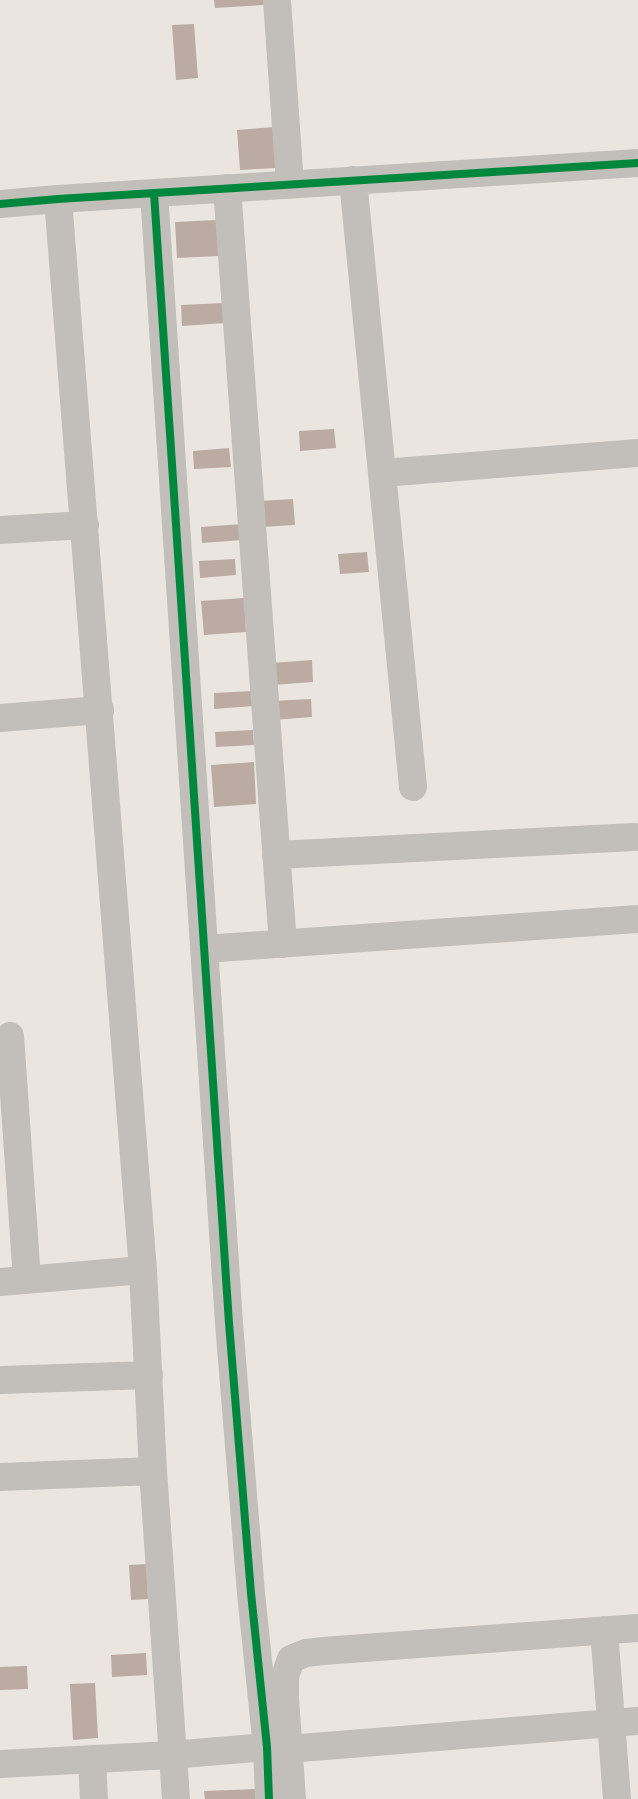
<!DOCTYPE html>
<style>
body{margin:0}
canvas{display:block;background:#eae5df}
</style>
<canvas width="638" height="1799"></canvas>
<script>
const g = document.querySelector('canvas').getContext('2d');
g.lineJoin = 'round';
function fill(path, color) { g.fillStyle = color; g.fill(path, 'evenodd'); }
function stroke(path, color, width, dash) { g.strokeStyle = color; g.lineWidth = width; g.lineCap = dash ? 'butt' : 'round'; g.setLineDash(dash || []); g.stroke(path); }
const building = new Path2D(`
 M214,0h50v5l-49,3z
 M194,24l4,54 -22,2 -4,-55z
 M274,127l2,41 -36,2 -3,-40z
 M217,220l2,36 -42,2 -2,-36z
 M224,303l1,20 -43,3 -1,-21z
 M334,429l2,19 -36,3 -1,-20z
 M229,448l2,19 -37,2 -1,-18z
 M293,499l2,26 -35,2 -1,-26z
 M242,524l1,16 -41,3 -1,-16z
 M367,552l2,20 -29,2 -2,-20z
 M235,559l1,16 -36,3 -1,-17z
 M244,598l2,34 -42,3 -3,-34z
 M312,660l1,22 -41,3 -1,-22z
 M253,691v15l-39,3v-16z
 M311,699l1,18 -39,3 -1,-19z
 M253,730l1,15 -38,2 -1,-15z
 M254,762l2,42 -42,3 -3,-42z
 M147,1564l1,35 -17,1 -2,-35z
 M146,1653l1,22 -35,2 -1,-22z
 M27,1666l1,23 -28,1v-23z
 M95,1683l3,55 -25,2 -3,-56z
 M256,1789v10h-51l-1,-8z`);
const minor = new Path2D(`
 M277,0l13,184
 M353,180l60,607
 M227,188l56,756
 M154,193l75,1130 22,270 16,154 2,52
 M58,199l85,1071 10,201 23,328
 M0,204l58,-5 580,-36
 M382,473l256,-20
 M0,530l85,-5
 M0,718l100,-8
 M276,855l358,-18
 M204,949l434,-30
 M10,1036l17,244
 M0,1282l143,-12
 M0,1380l149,-5
 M0,1477l153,-6
 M604,1630l13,169
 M288,1749l350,-28
 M92,1759l2,40
 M0,1764l171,-9 96,-8
 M292,1799l-7,-101v-22l6,-17 15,-6 17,-2 315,-23`);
const cycleway = new Path2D(`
 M154,193l75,1130 22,270 16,154 2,52
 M0,204l58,-5 580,-36`);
fill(building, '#bbaba3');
stroke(minor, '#c2beb9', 28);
stroke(cycleway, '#00873e', 8);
</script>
